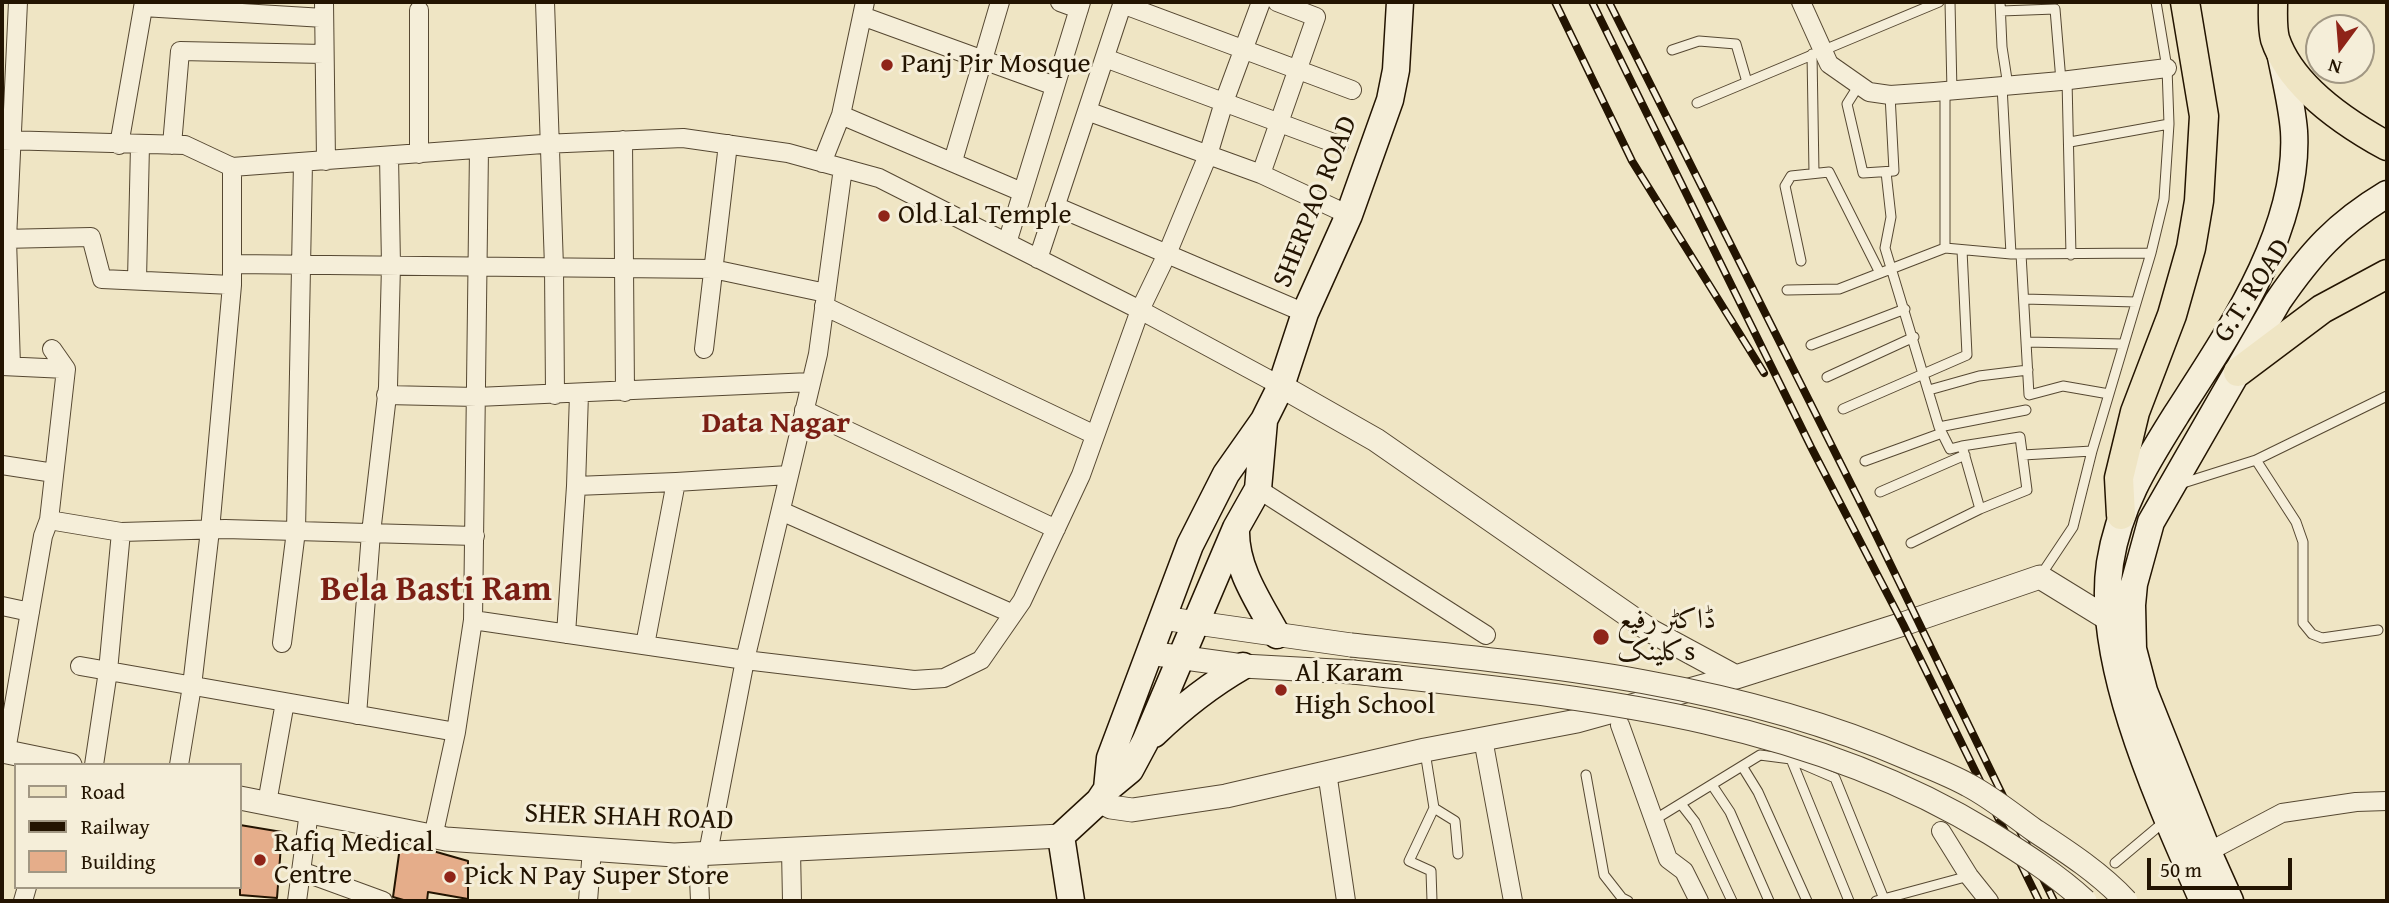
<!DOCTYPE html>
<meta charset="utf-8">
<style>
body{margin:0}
#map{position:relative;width:2389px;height:903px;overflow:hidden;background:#efe5c4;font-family:"Gentium Book Plus",serif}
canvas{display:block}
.frame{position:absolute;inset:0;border:4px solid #231401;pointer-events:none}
.legend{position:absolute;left:14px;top:763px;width:228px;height:126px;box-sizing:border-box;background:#f5eed9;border:2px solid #a19783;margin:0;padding:9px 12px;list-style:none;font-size:21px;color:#231401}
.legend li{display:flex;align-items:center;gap:14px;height:35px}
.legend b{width:35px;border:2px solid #a19783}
.north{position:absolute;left:2305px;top:14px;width:70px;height:70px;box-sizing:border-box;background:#f5eed9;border:2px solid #a19783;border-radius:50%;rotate:196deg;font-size:19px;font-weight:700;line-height:28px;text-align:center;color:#231401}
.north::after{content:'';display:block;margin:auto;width:24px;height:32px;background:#8f2418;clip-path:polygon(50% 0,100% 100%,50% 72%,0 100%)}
.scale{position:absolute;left:2147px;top:858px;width:145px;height:32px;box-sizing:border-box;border:4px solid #231401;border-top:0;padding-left:9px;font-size:21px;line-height:24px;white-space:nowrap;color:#231401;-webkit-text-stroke:5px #f5eed9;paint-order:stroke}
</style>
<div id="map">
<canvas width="2389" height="903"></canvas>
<div class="frame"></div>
<ul class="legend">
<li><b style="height:9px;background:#efe5c4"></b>Road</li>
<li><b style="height:9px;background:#231401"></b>Railway</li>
<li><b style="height:19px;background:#e5ad8a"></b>Building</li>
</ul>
<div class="north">N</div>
<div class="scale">50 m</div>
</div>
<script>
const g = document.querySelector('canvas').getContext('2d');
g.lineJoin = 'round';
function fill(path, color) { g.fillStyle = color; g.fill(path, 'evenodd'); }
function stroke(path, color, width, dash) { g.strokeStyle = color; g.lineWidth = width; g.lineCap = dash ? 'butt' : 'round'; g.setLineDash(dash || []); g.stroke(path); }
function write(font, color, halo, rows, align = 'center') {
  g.font = font + ' "Gentium Book Plus",Amiri,serif'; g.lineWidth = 6; g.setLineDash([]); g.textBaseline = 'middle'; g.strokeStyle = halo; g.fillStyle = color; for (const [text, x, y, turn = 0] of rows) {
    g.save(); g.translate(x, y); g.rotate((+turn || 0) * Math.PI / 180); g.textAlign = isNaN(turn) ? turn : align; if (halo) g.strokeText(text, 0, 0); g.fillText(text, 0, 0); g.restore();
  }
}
const building = new Path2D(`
 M240,825l42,7 -5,66 -37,-3z
 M400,847l33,6v-2l35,10v38l-40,-7 -1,9h-20l-14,-4z`);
const service = new Path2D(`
 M1950,2l2,89
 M2000,2l2,45 6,39
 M2001,11l54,-2 6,72
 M1672,50l27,-9 37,3 11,38
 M1812,54l2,119
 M2067,80l4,175
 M1859,85l-12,19 16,69 31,-2 -4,-76
 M2002,86l9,168
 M1697,103l242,-101
 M2070,142l99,-18
 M1886,172l5,45 -6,31 54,179 11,22 12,-3 18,63
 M1945,248v-157
 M2021,254l8,141 34,-9 46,8
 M1801,261l-16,-75 6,-10 38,-4 51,101
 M1787,290l52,-1 106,-41 66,6 140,-1
 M2024,299l112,3
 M2026,342l97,2
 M1811,345l94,-36
 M1827,377l87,-40
 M1929,390l50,-14 49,-6
 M1843,409l124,-54 -5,-105
 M1939,427l87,-17
 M2023,455l69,-4
 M2256,460l40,62 7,20v81l9,11 10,4 56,-8
 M1865,461l77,-28
 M2180,484l76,-24 131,-64
 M1880,492l85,-37
 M1911,543l69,-34 47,-19 -7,-53 -58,9
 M2041,575l32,-48 19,-76 59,-198 13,-54 5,-75 -2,-56 -11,-66
 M1425,752l9,56 21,13 3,33
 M1791,759l58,142
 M1742,766l16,26 49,109
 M1586,775l18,100 18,23 6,3
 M1712,785l18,27 39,89
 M1681,804l14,18 37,79
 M1654,820l106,-65 31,4 44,19 49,121
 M2115,863l50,-42
 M1432,901l-1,-30 -22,-10 25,-53
 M1876,901l93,-25`);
const minor = new Path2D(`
 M324,2l2,159
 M545,2l9,265 1,128
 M1060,2l19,7
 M1801,2l28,62 40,28 21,3 44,-3 127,-11 106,-13
 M1122,4l230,86
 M143,7l181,11
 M419,10v144
 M862,16l193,70
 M1105,58l234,87
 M1087,111l174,63 88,41
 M841,115l181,77
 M2,140l183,5 47,22 311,-23 140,-6 105,15 91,25 261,132 141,76
 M623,140l2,252
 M119,145l25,-143
 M172,145l8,-94 144,3
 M953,161l47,-159
 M822,163l19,-48 24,-113
 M1261,174l55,-157 -39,-15
 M1055,206l250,107
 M2,239l89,-2 11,42 130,6
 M1007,243l74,-241
 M1038,259l85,-257
 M232,264l481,5 113,24
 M137,280l3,-135
 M824,306l271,129
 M704,349l24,-205
 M2,366l64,3
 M11,366l-4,-127 11,-237
 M386,395l91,2 334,-15
 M804,410l252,119
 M2,465l52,8
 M576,486l100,-4 113,-7
 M1258,489l228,146
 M781,511l232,103
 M49,520l72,12 104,-3 250,7
 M2,606l28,6
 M473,620l272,40 169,20 30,-2 37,-18 41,-59 59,-126 59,-165 27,-56 41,-99 16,-53 37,-100
 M566,634l10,-148 3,-92
 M282,643l14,-112 7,-369
 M645,645l31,-163
 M80,666l376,66
 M357,715l14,-182 17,-146 3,-122 -2,-109
 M1620,725l48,134 16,12 15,30
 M1483,739l30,162
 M6,751l37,-215 6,-16 17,-151 -14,-20
 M94,765l14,-94 13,-139
 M179,765l13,-79 18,-156 22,-245v-118
 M1327,772l19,129
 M267,803l18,-101
 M1941,831l28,45 20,25
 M433,837l23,-105 17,-112 6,-471
 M791,850l1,51
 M2208,852l74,-39 74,-11 31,-1
 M708,853l37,-193 73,-306 25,-186
 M698,854l2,47
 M301,871l82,30
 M23,901l4,-14
 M297,901l12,-89
 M588,901l4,-52`);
const tertiary = new Path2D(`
 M1281,386l95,54 275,191 85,46 167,-53 137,-47 70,43
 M1162,618l189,27
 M1149,653l94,13 110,6
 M2,751l68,14
 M240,798l206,41 228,16 387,-19
 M1099,801l12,6 21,3 94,-14 199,-46 152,-29 159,-44`);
const secondary = new Path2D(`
 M1236,530c-1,38 23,72 41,105
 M1154,734c28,-27 56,-49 89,-68
 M1107,789l3,-31 80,-213 36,-71 38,-54 17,-34 24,-73 44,-98 41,-115 6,-30 4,-68
 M1071,901l-10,-65 38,-35 8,-12 23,-19 15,-28 91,-214 22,-39 6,-68
 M2203,901c-40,-92 -108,-236 -93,-338 9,-58 36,-100 66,-148 52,-81 124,-184 118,-284 -2,-26 -9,-53 -14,-79
 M2230,901l-22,-49 -64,-161 -11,-42 -1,-44 2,-21 17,-62 127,-221c33,-48 59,-77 109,-107`);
const primary = new Path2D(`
 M2273,2c0,12 -1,25 2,37 16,48 70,84 112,107
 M2238,372l84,-63 65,-35
 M2121,515l-2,-37 16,-66 37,-97 19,-67 8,-47 5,-85 -19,-114`);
const rail = new Path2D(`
 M1555,2l77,159 132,212
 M1592,2l219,445 92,177 136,277
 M1609,2l258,514 187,385`);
const tertiaryBridge = new Path2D(`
 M1351,645c189,19 383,37 559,114 19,8 40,16 58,26 23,12 45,30 66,45 32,21 66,43 92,71
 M1353,672c223,25 441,41 637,161 32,20 67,42 95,68`);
const markers = [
 [887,65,7,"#8f2418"],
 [884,216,7,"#8f2418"],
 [1601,637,9,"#8f2418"],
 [1281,690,7,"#8f2418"],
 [260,860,7,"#8f2418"],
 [450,877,7,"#8f2418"]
];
const poiNames = [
 ["Panj Pir Mosque",901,65],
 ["Old Lal Temple",898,216],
 ["ڈاکٹر رفیع",1617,621],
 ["کلینکs",1617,653],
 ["Al Karam",1295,674],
 ["High School",1295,706],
 ["Rafiq Medical",274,844],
 ["Centre",274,876],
 ["Pick N Pay Super Store",464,877]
];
const streetNames = [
 ["SHERPAO ROAD",1316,202,-68],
 ["G.T. ROAD",2253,291,-57],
 ["SHER SHAH ROAD",629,818,2]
];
const neighbourhoodNames = [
 ["Data Nagar",776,424]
];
const districtNames = [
 ["Bela Basti Ram",436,591]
];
fill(building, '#e5ad8a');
stroke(building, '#231401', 2);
stroke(service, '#564832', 11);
stroke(minor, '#564832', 20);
stroke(tertiary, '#564832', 25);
stroke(secondary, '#231401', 29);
stroke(primary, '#231401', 31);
stroke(service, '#f5eed9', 9);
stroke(minor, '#f5eed9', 18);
stroke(tertiary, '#f5eed9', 23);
stroke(secondary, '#f5eed9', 26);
stroke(primary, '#efe5c4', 28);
stroke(rail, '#231401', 8);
stroke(rail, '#f5eed9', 5, [16]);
stroke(tertiaryBridge, '#564832', 25, []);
stroke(tertiaryBridge, '#f5eed9', 23);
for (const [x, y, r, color] of markers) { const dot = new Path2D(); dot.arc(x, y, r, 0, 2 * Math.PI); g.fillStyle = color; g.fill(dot); stroke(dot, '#f5eed9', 2.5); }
write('28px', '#231401', '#f5eed9', poiNames, 'left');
write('28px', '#231401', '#f5eed9', streetNames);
write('bold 30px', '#7a1f14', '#f5eed9', neighbourhoodNames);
write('bold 35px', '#7a1f14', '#f5eed9', districtNames);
</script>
